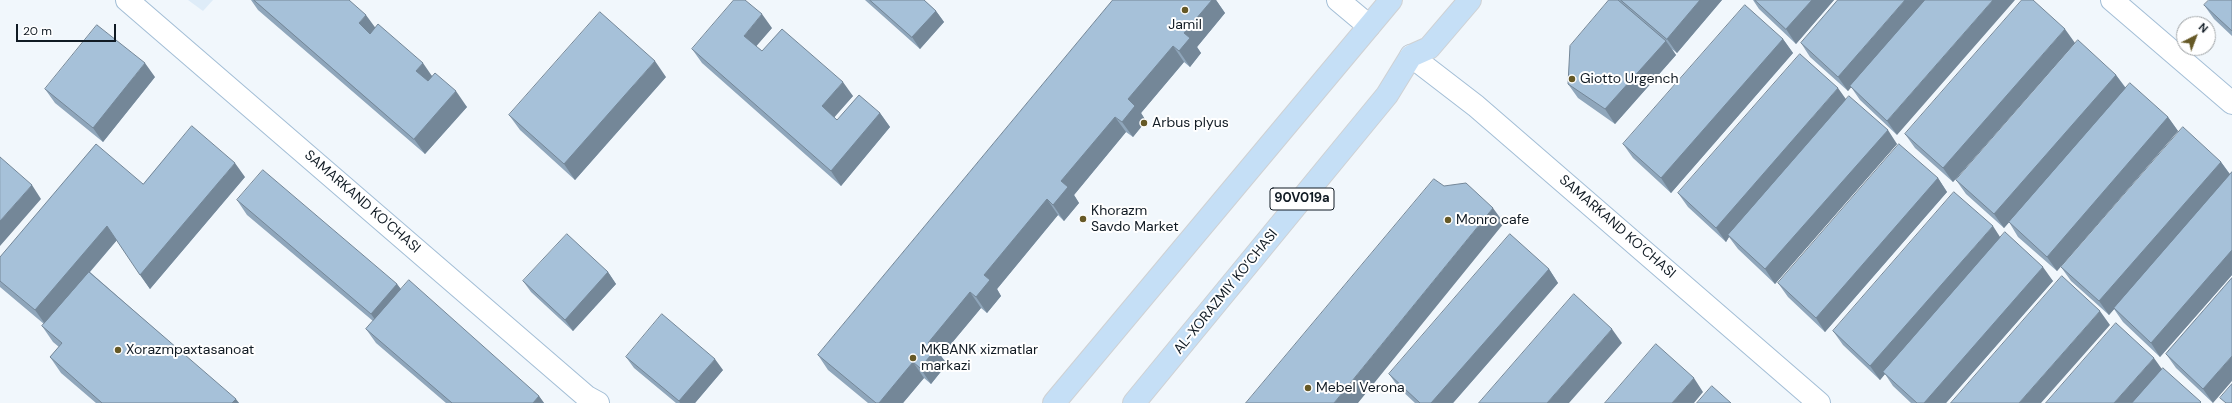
<!DOCTYPE html>
<meta charset="utf-8">
<style>
body{margin:0}
#map{position:relative;width:2232px;height:403px;overflow:hidden;background:#f1f7fc;font-family:"DM Sans",sans-serif}
canvas{display:block}
.north{position:absolute;left:2176px;top:16px;width:40px;height:40px;box-sizing:border-box;background:#fff;border:1px solid #a0a4a7;border-radius:50%;rotate:42deg;font-size:11px;font-weight:700;line-height:16px;text-align:center;color:#111b24}
.north::after{content:'';display:block;margin:auto;width:14px;height:18px;background:#665926;clip-path:polygon(50% 0,100% 100%,50% 72%,0 100%)}
.scale{position:absolute;left:16px;top:24px;width:100px;height:18px;box-sizing:border-box;border:2px solid #111b24;border-top:0;padding-left:5px;font-size:12px;line-height:14px;white-space:nowrap;color:#111b24;-webkit-text-stroke:3px #fff;paint-order:stroke}
</style>
<div id="map">
<canvas width="2232" height="403"></canvas>
<div class="north">N</div>
<div class="scale">20 m</div>
</div>
<script>
const g = document.querySelector('canvas').getContext('2d');
g.lineJoin = 'round';
function fill(path, color) { g.fillStyle = color; g.fill(path, 'evenodd'); }
function stroke(path, color, width, dash) { g.strokeStyle = color; g.lineWidth = width; g.lineCap = dash ? 'butt' : 'round'; g.setLineDash(dash || []); g.stroke(path); }
function write(font, color, halo, rows, align = 'center') {
  g.font = font + ' "DM Sans",sans-serif'; g.lineWidth = 4; g.setLineDash([]); g.textBaseline = 'middle'; g.strokeStyle = halo; g.fillStyle = color; for (const [text, x, y, turn = 0] of rows) {
    g.save(); g.translate(x, y); g.rotate((+turn || 0) * Math.PI / 180); g.textAlign = isNaN(turn) ? turn : align; if (halo) g.strokeText(text, 0, 0); g.fillText(text, 0, 0); g.restore();
  }
}
const built = new Path2D(`
 M188,0h25l-10,11z`);
const minor = new Path2D(`
 M127,0l460,397 11,6
 M1338,0l31,26
 M2112,0l120,103
 M1411,56l65,50 343,297`);
const major = new Path2D(`
 M1054,403l337,-403
 M1134,403l253,-308 24,-39 18,-8 41,-48`);
const wall = new Path2D(`
 M251,0h3l121,28 57,48 35,31 -42,47 -167,-144z
 M865,0h59l12,11 8,11 -24,27z
 M1113,0h103l9,13 -28,34 4,6 -11,14 -6,-5 -43,51 5,8 -13,16 -7,-5 -52,63 5,8 -15,18 -6,-6 -61,74 4,7 -14,17 -6,-5 -40,48 6,8 -16,20 -7,-6 -21,25h-35l-40,-33 -10,-15z
 M1609,0h113l-45,53 -5,-4 4,6 -61,69 -37,-26 -10,-14z
 M1753,0h81l-38,44 -37,-35z
 M1838,0l59,135 -37,-35 -9,-13 -3,4 -38,-34 -9,-14z
 M2232,0v36l-18,-17 -10,-14z
 M772,28l-16,18 6,5 91,45 -19,21 3,3 43,-7 10,14 -49,59 -139,-123 -10,-14z
 M1783,39l10,14 -122,140 -38,-35 -10,-14z
 M2075,43l-122,139 -38,-34 -10,-14z
 M2116,75l10,13 42,29 10,14 -121,140 -39,-34 -9,-15 16,-18 -21,24 -38,-34 -10,-14z
 M155,77l-52,65 -48,-39 -10,-14z
 M666,77l-91,103 -55,-50 -11,-15z
 M1846,100l51,44 -122,140 -37,-35 -9,-12 -3,5 -38,-35 -10,-14z
 M2221,162l9,12 2,-2v103l-72,82 -37,-35 -9,-13 -5,6 -38,-34 -10,-14z
 M245,177l-95,112 -33,-49 -27,32 149,131h-143l-35,-30 -11,-16 9,-10 -6,-5 -11,-16 2,-2 -44,-37v-30l143,-73z
 M1938,178l9,14 -122,140 -37,-35 -10,-14z
 M237,200l160,84 4,5 138,107 5,7h-98l-70,-60 -10,-14 7,-8 -126,-106z
 M2000,237l53,44 -107,122h-35l-18,-17 -8,-12 -5,6 -37,-35 -10,-14z
 M1549,269l9,14 -105,120h-38l-16,-15 -10,-14z
 M608,272l8,12 -43,47 -42,-39 -8,-11z
 M2232,278l-19,125 -37,-35 -10,-14z
 M626,357l97,13 -28,33h-19l-42,-35z`);
const shadedWall = new Path2D(`
 M1212,0h4l9,13 -28,34 4,6 -11,14 -11,-16 5,-18z
 M1700,0h22l-45,53 -10,-14z
 M1812,0h22l-38,44 -10,-15z
 M1905,0h22l-79,91 -10,-14z
 M1993,0h22l-118,135 -10,-14z
 M936,11l8,11 -24,27 -8,-12z
 M762,14l10,14 -19,22 -9,-14z
 M366,15l11,15 -7,9 -11,-16z
 M2065,29l10,14 -122,139 -10,-14z
 M1783,39l10,14 -122,140 -10,-15z
 M1666,41l10,14 -61,69 -10,-15z
 M1173,46l11,16 -43,51 5,8 -13,16 -11,-15 6,-23z
 M655,61l11,16 -91,103 -11,-16z
 M145,63l10,14 -52,65 -10,-14z
 M423,63l11,16 -7,8 -11,-16z
 M2116,75l10,14 -122,139 -10,-14z
 M843,82l10,14 -21,24 -10,-14z
 M1838,88l10,14 -120,133 1,2 -3,5 -10,-14z
 M456,91l11,16 -42,47 -11,-15z
 M880,113l10,14 -49,59 -10,-15z
 M1115,117l11,15 -52,63 5,8 -15,18 -11,-16 8,-24z
 M2168,117l10,14 -121,140 -10,-14z
 M1888,130l9,14 -122,140 -10,-15z
 M2221,162l10,14 -122,139 -10,-14z
 M235,163l10,14 -95,112 -10,-14z
 M1938,178l9,14 -122,140 -9,-14z
 M32,185l9,14 -41,47v-25z
 M1047,199l11,16 -61,74 4,7 -14,17 -11,-16 8,-22z
 M1493,208l11,15 -146,180h-24z
 M107,226l10,14 -72,84 -10,-14z
 M1993,226l9,14 -119,132 2,2 -5,6 -10,-14z
 M2232,250v25l-72,82 -9,-14z
 M2043,267l10,14 -107,122h-22z
 M1549,269l9,14 -105,120h-22z
 M608,272l8,12 -43,47 -8,-11z
 M397,284l10,14 -26,30 -10,-14z
 M970,292l11,16 -40,48 6,8 -16,20 -11,-16 8,-25z
 M2100,311l10,14 -69,78h-22z
 M1612,329l10,14 -53,60h-22z
 M2232,356v25l-19,22 -10,-14z
 M2154,358l10,14 -28,31h-22z
 M715,359l8,11 -28,33h-15l-1,-2z
 M913,362l11,16 -21,25h-24z
 M1694,378l9,14 -9,11h-22z
 M539,396l5,7h-11z
 M236,399l3,4h-7z`);
const building = new Path2D(`
 M254,0h95l17,15 -7,8 11,11 8,-10 45,39 -7,8 12,10 7,-8 21,18 -42,48z
 M734,0h11l17,14 -18,22 18,15 20,-22 61,53 -21,24 15,14 22,-25 21,18 -49,58 -139,-122z
 M870,0h54l12,11 -24,26z
 M1113,0h99l-28,33 6,5 -11,13 -6,-5 -45,53 7,7 -13,16 -7,-5 -54,64 7,6 -15,18 -6,-6 -63,76 6,5 -14,17 -6,-5 -42,51 8,6 -16,19 -7,-6 -34,41h-3l-58,-48z
 M1609,0h9l48,41 -61,68 -37,-25 2,-38z
 M1621,0h79l-33,39z
 M1755,0h57l-26,29z
 M1838,0h67l-67,77 -37,-34z
 M1925,0h68l-106,121 -37,-35z
 M2022,0h11l32,29 -122,139 -38,-34z
 M2209,0h23v31l-28,-26z
 M1745,5l38,34 -122,139 -38,-34z
 M600,12l55,49 -91,103 -55,-49z
 M97,25l48,38 -52,65 -48,-39z
 M2078,40l38,35 -122,139 -38,-34z
 M1800,54l38,34 -122,140 -38,-35z
 M2130,83l38,34 -121,140 -38,-35z
 M1849,96l39,34 -123,139 -37,-34z
 M192,126l43,37 -95,112 -33,-49 -72,84 -35,-29v-24l96,-113 47,40z
 M2183,127l38,35 -122,139 -38,-34z
 M1899,144l39,34 -122,140 -38,-35z
 M0,157l32,28 -32,36z
 M263,170l134,114 -26,30 -134,-114z
 M2232,172v78l-81,93 -37,-35z
 M1434,179l10,7 22,-3 27,25 -159,195h-88z
 M1954,192l39,34 -123,140 -37,-35z
 M2005,232l38,35 -119,136h-7l-34,-31z
 M567,234l41,38 -43,48 -42,-39z
 M1510,234l39,35 -118,134h-11l-31,-29z
 M89,272l147,127 -4,4h-130l-52,-46 12,-14 -20,-17z
 M2062,276l38,35 -81,92h-68z
 M2232,278v78l-29,33 -37,-35z
 M409,280l130,116 -6,7h-81l-86,-74z
 M1574,294l38,35 -65,74h-68z
 M662,314l53,45 -36,42 -53,-44z
 M2116,323l38,35 -40,45h-68z
 M1656,344l38,34 -22,25h-67z
 M2163,368l38,34 -1,1h-68z
 M2232,384v19h-6l-6,-5z
 M1712,386l19,17h-34z`);
const markers = [
 [1185,10,4,"#665926"],
 [1572,79,4,"#665926"],
 [1144,123,4,"#665926"],
 [1083,219,4,"#665926"],
 [1448,220,4,"#665926"],
 [118,350,4,"#665926"],
 [913,358,4,"#665926"],
 [1308,388,4,"#665926"]
];
const shields = [
 [1302,199,64]
];
const shieldNames = [
 ["90V019a",1302,199]
];
const poiNames = [
 ["Jamil",1185,25,"center"],
 ["Giotto Urgench",1580,79],
 ["Arbus plyus",1152,123],
 ["Khorazm",1091,211],
 ["Savdo Market",1091,227],
 ["Monro cafe",1456,220],
 ["Xorazmpaxtasanoat",126,350],
 ["MKBANK xizmatlar",921,350],
 ["markazi",921,366],
 ["Mebel Verona",1316,388]
];
const streetNames = [
 ["SAMARKAND KO'CHASI",362,202,41],
 ["SAMARKAND KO’CHASI",1617,227,41],
 ["AL-XORAZMIY KO’CHASI",1226,292,-51]
];
fill(built, '#deecf8');
stroke(minor, '#a3bed6', 24);
stroke(major, '#cfd1d3', 24);
stroke(minor, '#fff', 22);
stroke(major, '#c5dff6', 22);
fill(wall, '#8fa6bb');
fill(shadedWall, '#748798');
fill(building, '#a6c1d9');
stroke(building, '#748798', 1);
for (const [x, y, r, color] of markers) { const dot = new Path2D(); dot.arc(x, y, r, 0, 2 * Math.PI); g.fillStyle = color; g.fill(dot); stroke(dot, '#fff', 1.5); }
for (const [x, y, w] of shields) { const box = new Path2D(); box.roundRect(x - w / 2, y - 11, w, 22, 3); g.fillStyle = '#fff'; g.fill(box); stroke(box, '#111b24', 1); }
write('bold 13px', '#111b24', null, shieldNames);
write('14px', '#111b24', '#fff', poiNames, 'left');
write('14px', '#111b24', '#fff', streetNames);
</script>
